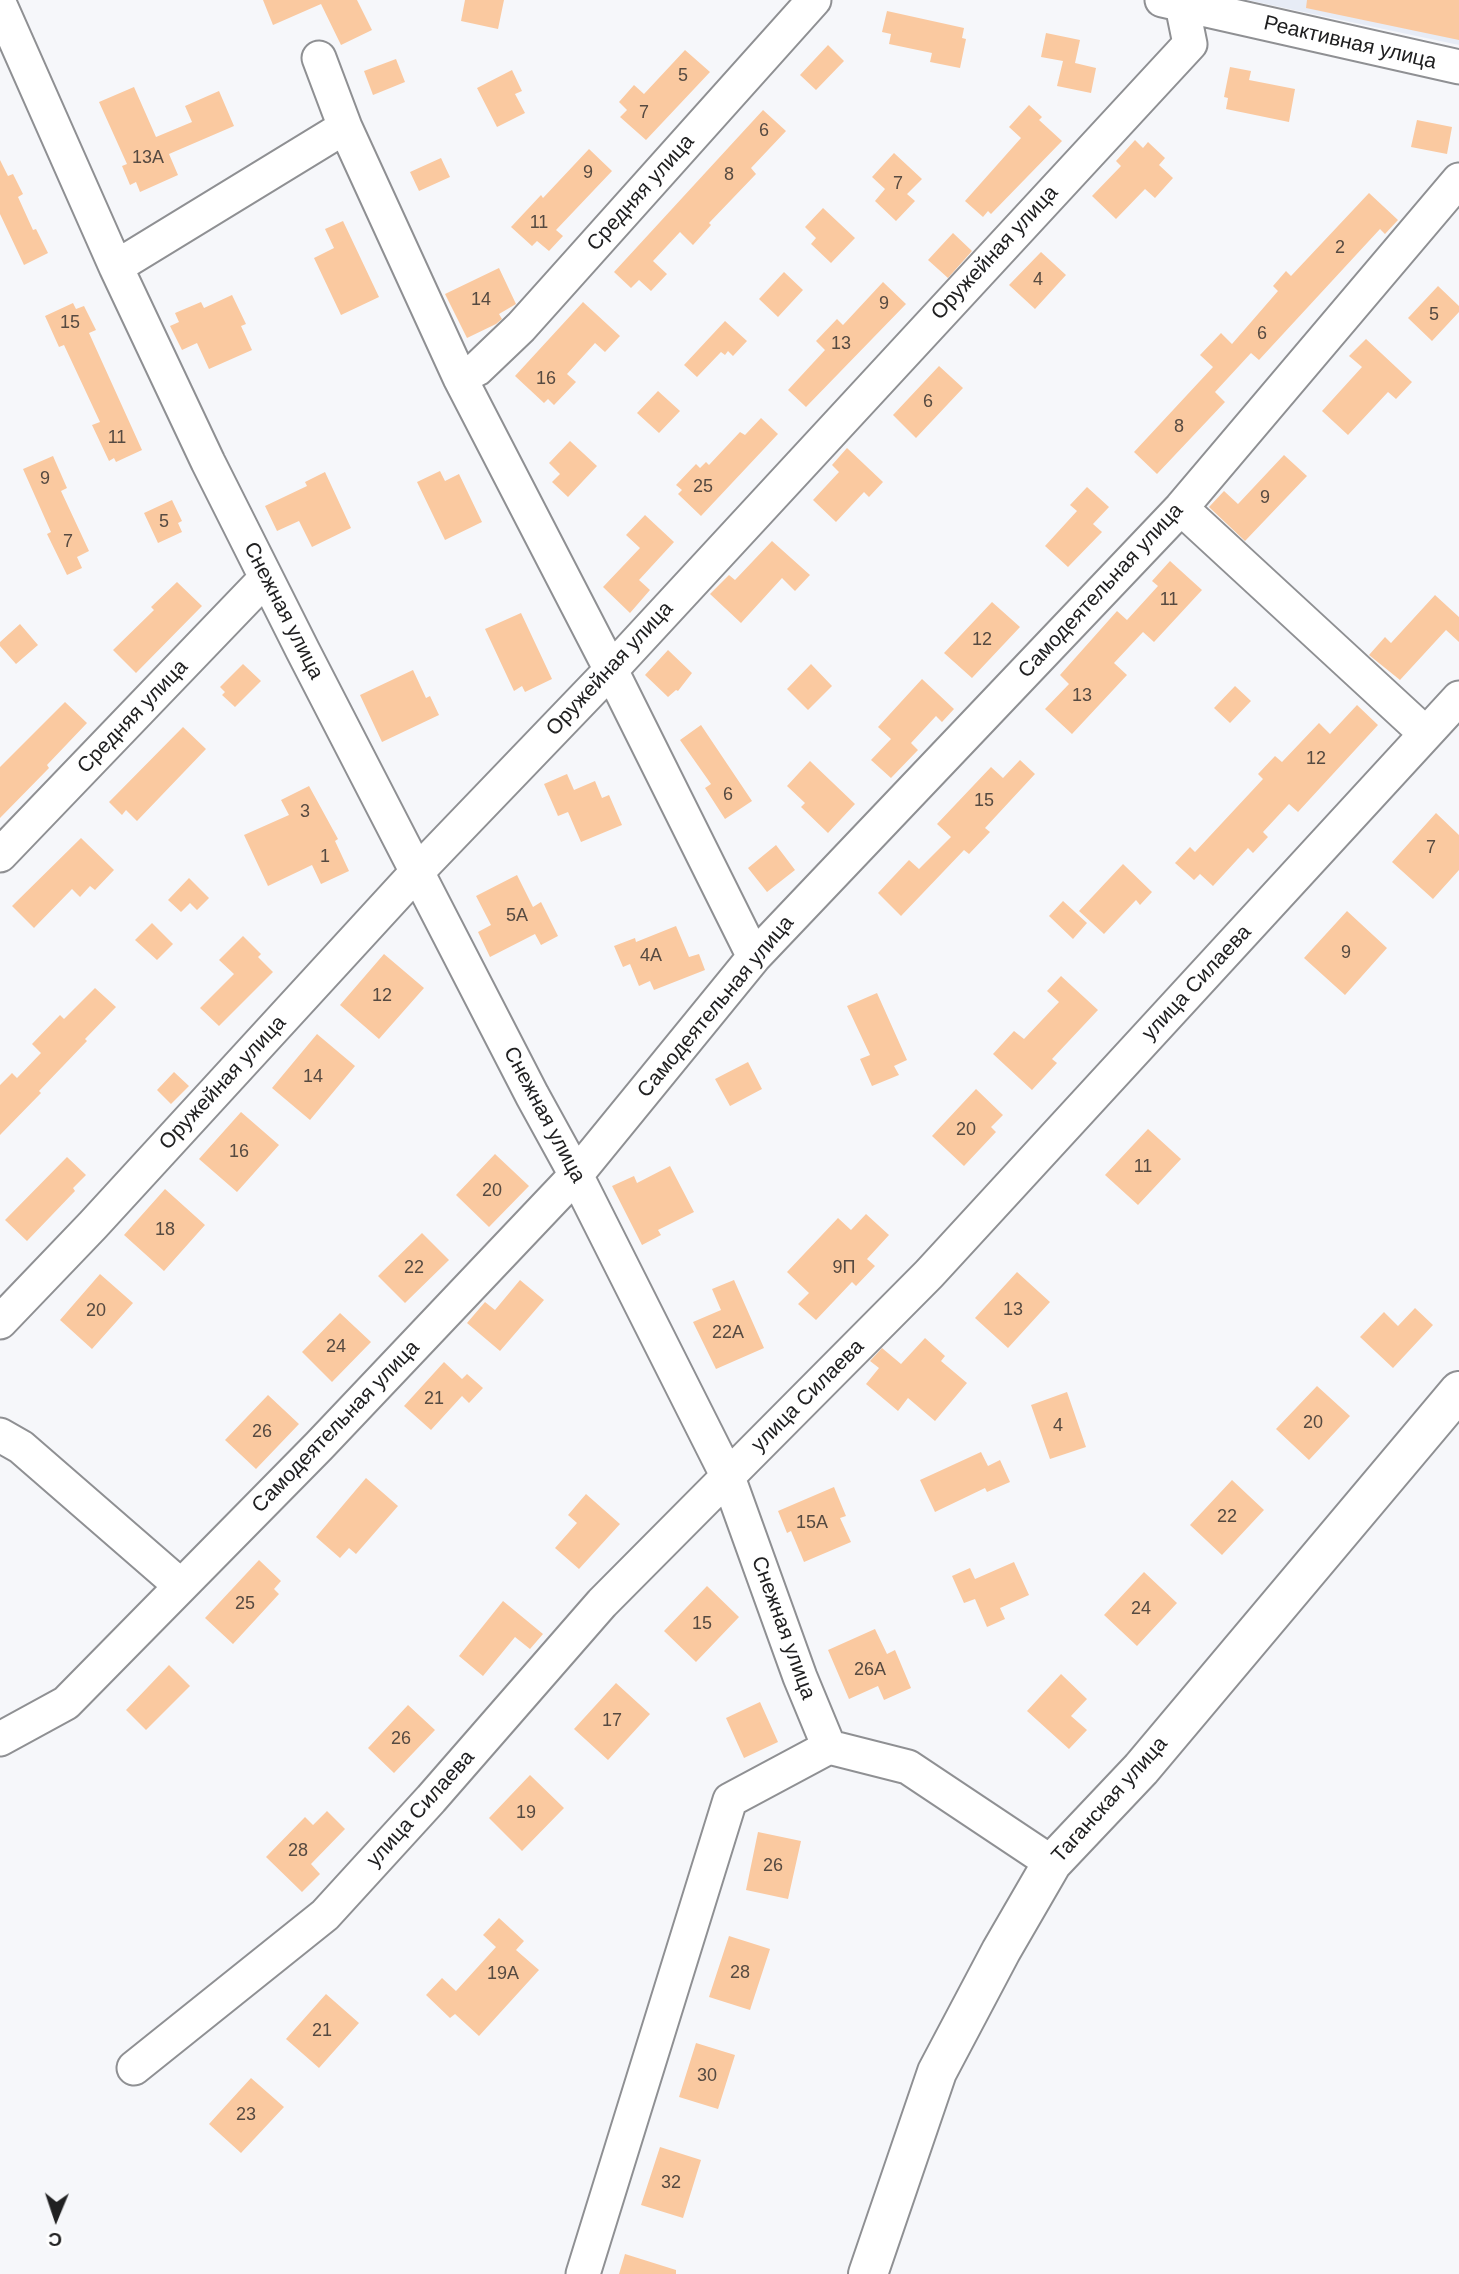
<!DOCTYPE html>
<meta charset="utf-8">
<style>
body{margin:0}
#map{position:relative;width:1459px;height:2274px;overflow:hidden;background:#f6f7fa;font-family:Helvetica,sans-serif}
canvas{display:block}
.north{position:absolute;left:21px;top:2183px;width:70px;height:70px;-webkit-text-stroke:5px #fff;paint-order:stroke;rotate:182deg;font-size:19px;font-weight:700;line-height:28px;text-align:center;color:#202021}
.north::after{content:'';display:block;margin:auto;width:24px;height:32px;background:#202021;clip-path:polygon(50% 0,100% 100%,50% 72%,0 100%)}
</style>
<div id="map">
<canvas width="1459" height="2274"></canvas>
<div class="north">С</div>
</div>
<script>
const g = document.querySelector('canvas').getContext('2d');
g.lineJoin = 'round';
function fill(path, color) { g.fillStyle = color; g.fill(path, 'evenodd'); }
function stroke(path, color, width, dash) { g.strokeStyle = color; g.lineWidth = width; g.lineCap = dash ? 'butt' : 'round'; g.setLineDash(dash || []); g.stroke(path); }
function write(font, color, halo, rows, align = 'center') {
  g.font = font + ' Helvetica,sans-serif'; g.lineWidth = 6; g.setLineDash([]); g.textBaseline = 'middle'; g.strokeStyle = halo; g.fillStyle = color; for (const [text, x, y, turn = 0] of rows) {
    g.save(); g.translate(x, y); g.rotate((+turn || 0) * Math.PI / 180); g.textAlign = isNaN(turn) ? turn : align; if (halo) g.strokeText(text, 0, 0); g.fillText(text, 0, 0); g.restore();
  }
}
const built = new Path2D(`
 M1247,0h212v45z`);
const building = new Path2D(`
 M263,0h94l15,30 -31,15 -20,-41 -48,21z
 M465,0h39l-6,29 -37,-8z
 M1307,0h152v40l-153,-32z
 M887,11l77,17 -2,10 4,1 -6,29 -30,-6 2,-9 -43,-9 2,-10 -9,-2z
 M1046,33l34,7 -5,23 21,5 -5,25 -34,-7 6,-25 -22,-4z
 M828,45l16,16 -28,29 -16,-15z
 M685,50l25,22 -64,68 -26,-23 7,-7 -8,-8 15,-17 10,9z
 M396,59l9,23 -32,13 -9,-24z
 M1230,67l21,4 -2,9 46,9 -6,33 -63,-13 2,-11 -4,-1z
 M512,70l10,21 -7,3 10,19 -28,14 -20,-39z
 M134,87l22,50 36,-15 -7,-16 34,-15 15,35 -65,28 9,21 -38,17 -4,-10 -6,3 -8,-19 5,-2 -28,-62z
 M1029,105l13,12 -3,3 23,21 -71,73 -3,-3 -5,6 -18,-16 56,-63 -12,-11z
 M763,110l23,21 -35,37 5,6 -47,49 2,2 -18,20 -13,-13 -27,29 14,13 -16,17 -12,-11 -8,8 -17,-16z
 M1417,120l35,7 -5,27 -36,-7z
 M1135,140l8,8 5,-6 17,16 -6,7 14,13 -18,20 -10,-9 -29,30 -24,-23 29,-30 -5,-5z
 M589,149l23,22 -56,59 7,6 -14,15 -12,-10 -5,5 -21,-19 30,-32 2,3z
 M894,153l28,26 -15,15 8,7 -19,20 -21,-20 10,-12 -13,-12z
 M441,158l9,19 -31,14 -9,-19z
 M0,160l8,16 5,-2 10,20 -5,3 15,33 3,-1 12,24 -24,12 -24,-51z
 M1369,193l29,27 -13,14 -5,-5 -121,131 -8,-7 -36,39 10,10 -68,72 -23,-22 79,-85 -13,-12 21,-22 11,11 46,-53 -5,-5 13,-15 5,5z
 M823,208l32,30 -24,25 -20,-19 5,-6 -11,-11z
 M343,221l36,76 -38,18 -27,-57 20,-10 -9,-19z
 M953,233l19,18 -24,27 -20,-18z
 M1041,252l25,23 -31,34 -26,-24z
 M499,268l17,36 -17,10 3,5 -6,5 -29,14 -22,-44z
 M784,272l19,18 -25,27 -19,-18z
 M883,282l23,22 -100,103 -18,-17 37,-40 -9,-9 21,-22 6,6z
 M1438,286l21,20v6l-27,29 -24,-23z
 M232,295l14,29 -5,2 11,24 -43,19 -12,-26 -15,7 -12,-24 9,-4 -4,-9 26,-11 3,6z
 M583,302l37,34 -15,16 -10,-9 -28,31 9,8 -22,23 -6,-6 -4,4 -29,-27z
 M73,303l3,6 8,-3 12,24 -7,3 53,117 -26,12 -2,-4 -5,3 -17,-36 8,-3 -36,-77 -5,2 -14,-31z
 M725,321l22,20 -14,15 -5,-5 -3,4 -4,-3 -24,25 -13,-12z
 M1366,339l46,43 -16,17 -8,-7 -40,43 -26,-24 40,-44 -13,-11z
 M939,366l24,22 -47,50 -23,-23z
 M658,391l22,20 -21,22 -22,-20z
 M761,418l17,16 -77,82 -23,-22 4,-4 -6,-5 20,-21 4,4 6,-6 3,3 31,-33 5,3z
 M570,441l27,25 -29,31 -16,-15 8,-8 -11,-11z
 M847,448l36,34 -14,15 -5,-5 -28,30 -23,-22 26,-28 -7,-7z
 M1284,455l23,21 -62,65 -36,-34 15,-16 14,13z
 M53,456l14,32 -6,3 28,60 -12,6 5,11 -15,7 -20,-41 4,-2 -28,-63z
 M440,471l5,10 14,-7 23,48 -37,18 -28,-58z
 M325,472l26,56 -39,19 -13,-26 -22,10 -12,-25 42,-20 -2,-4z
 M1087,487l22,20 -16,17 9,8 -34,35 -23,-21 32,-35 -7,-6z
 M172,500l10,21 -4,2 4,9 -24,11 -14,-30z
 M645,515l29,27 -35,38 11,10 -20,23 -27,-26 37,-39 -14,-13z
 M772,541l38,34 -15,16 -13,-13 -41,45 -31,-29 19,-19 6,5z
 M1170,561l32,29 -48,52 -11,-10 -29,31 13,12 -55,59 -27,-25 24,-25 -9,-9 57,-64 10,9 31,-34 -6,-5z
 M177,582l25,24 -66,67 -23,-23 41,-40 -3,-3z
 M1435,595l24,22v25l-13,-12 -46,50 -31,-25 16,-18 6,6z
 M992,602l28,25 -48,51 -28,-25z
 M521,613l31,66 -27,13 -3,-6 -8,5 -29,-62z
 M20,624l18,21 -22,19 -16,-18v-4z
 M668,650l24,23 -14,18 -2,-1 -8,7 -23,-22z
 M243,664l18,17 -26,26 -13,-12 3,-3 -5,-5z
 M811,664l21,22 -24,24 -21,-21z
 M413,670l13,28 4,-2 9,19 -57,27 -22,-47z
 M922,679l32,30 -12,13 -6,-6 -25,27 7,7 -27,28 -20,-18 20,-21 -13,-12z
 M1235,686l16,15 -21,22 -16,-15z
 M65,702l22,21 -40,42 2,3 -49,50v-51z
 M1357,705l21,20 -80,87 -9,-8 -26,28 5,5 -15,16 -5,-5 -35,38 -13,-12 -6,6 -19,-17 15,-16 5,5 68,-73 -5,-5 17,-18 7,6 37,-39 11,11z
 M701,725l51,76 -27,18 -20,-31 6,-4 -31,-44z
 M183,727l23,22 -69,72 -11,-11 -4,5 -13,-13z
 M1020,760l15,14 -50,54 5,4 -21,22 -5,-4 -63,66 -23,-23 31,-33 10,9 32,-32 -14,-13 54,-57 12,11z
 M810,761l45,43 -27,29 -27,-26 4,-4 -18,-17z
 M567,774l7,16 21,-9 7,17 7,-3 13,30 -41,17 -13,-30 -10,4 -14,-32z
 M309,786l29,53 -3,2 14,30 -28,13 -9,-19 -44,21 -24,-51 45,-20 -8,-15z
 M1436,813l23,22v35l-26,29 -41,-37z
 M81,838l33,32 -19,20 -5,-4 -10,11 -8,-8 -38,39 -22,-22z
 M776,845l19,25 -28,22 -19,-24z
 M1123,864l29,28 -12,13 -4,-5 -32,34 -25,-23z
 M517,875l16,32 8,-5 17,34 -17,9 -6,-11 -45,23 -12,-25 13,-7 -15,-29z
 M189,878l20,20 -12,12 -7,-7 -9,9 -13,-12z
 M1063,901l24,22 -14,16 -24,-23z
 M1347,911l40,37 -42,47 -41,-37z
 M152,923l21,21 -16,16 -22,-20z
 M676,926l13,31 10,-3 6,16 -51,20 -4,-9 -11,5 -9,-22 -7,3 -9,-21 21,-8 1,4z
 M243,936l18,18 -3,3 15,15 -54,54 -19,-18 34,-34 -15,-14z
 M384,954l40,34 -45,51 -39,-34z
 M1061,976l37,34 -46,49 5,4 -25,27 -39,-36 21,-23 10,8 35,-37 -12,-11z
 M95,988l21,19 -31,32 2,2 -48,50 2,2 -41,42v-50l12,-12 5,5 24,-25 -9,-9 28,-29 4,4z
 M877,993l30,67 -13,6 5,9 -27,11 -12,-27 10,-4 -23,-49z
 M317,1034l38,32 -45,54 -38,-32z
 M748,1062l14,27 -32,17 -15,-27z
 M174,1072l15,14 -18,18 -14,-14z
 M976,1089l27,26 -12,12 5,5 -32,34 -32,-30z
 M241,1112l38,33 -42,47 -38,-33z
 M1148,1129l33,30 -43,46 -33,-30z
 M495,1154l34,32 -40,41 -33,-32z
 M67,1157l19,18 -13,13 2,3 -48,50 -22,-21z
 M670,1166l24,46 -36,18 3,5 -19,10 -30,-59 22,-10 3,7z
 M165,1189l40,36 -41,46 -40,-36z
 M866,1214l23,21 -22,24 8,7 -19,20 -4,-4 -36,38 -18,-16 11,-11 -22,-21 51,-54 13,12z
 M422,1233l27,27 -44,43 -27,-27z
 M1017,1272l33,30 -42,46 -33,-30z
 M100,1274l33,29 -41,46 -32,-29z
 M520,1280l24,20 -44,51 -33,-28 18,-21 10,8z
 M734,1280l30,68 -48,21 -23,-47 28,-12 -9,-21z
 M1415,1308l18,17 -40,43 -33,-31 24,-25 14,14z
 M340,1313l31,29 -39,40 -30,-30z
 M925,1338l20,18 -4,5 26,22 -32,38 -27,-23 -10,13 -32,-27 13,-16 -9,-7 12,-13 19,16z
 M444,1362l18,17 5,-5 16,14 -14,15 -7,-7 -31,34 -27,-24z
 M1317,1386l33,30 -41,44 -33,-31z
 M1067,1392l19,55 -36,12 -19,-54z
 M268,1395l31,29 -43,45 -31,-29z
 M981,1452l7,14 12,-6 10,22 -23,10 -2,-4 -50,24 -15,-32z
 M366,1478l32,28 -42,48 -7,-6 -9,10 -24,-21z
 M1232,1480l32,30 -42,45 -32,-30z
 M834,1487l12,29 -6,2 11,24 -47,20 -13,-31 -4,2 -9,-22z
 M586,1494l34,30 -41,45 -24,-21 22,-25 -9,-8z
 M259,1560l22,21 -7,8 5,5 -46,50 -28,-26z
 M1014,1562l15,33 -29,13 5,11 -18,8 -12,-28 -11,4 -12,-27 18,-8 5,11z
 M1144,1572l33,31 -40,43 -33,-31z
 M707,1586l32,31 -43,45 -32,-31z
 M503,1601l40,33 -13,15 -15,-12 -32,39 -24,-20z
 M875,1629l12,25 8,-4 16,38 -27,12 -6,-14 -29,13 -21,-49z
 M169,1665l21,21 -44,44 -20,-20z
 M1061,1674l26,25 -16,17 16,14 -18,19 -42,-38z
 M616,1683l34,31 -42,46 -34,-31z
 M760,1702l18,40 -34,16 -18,-40z
 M408,1705l27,25 -41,43 -26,-25z
 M530,1775l34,33 -42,43 -33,-33z
 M327,1811l18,18 -34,35 9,10 -18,18 -36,-35 39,-40 8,8z
 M758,1832l43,9 -13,58 -42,-9z
 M499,1918l25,23 -8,9 23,20 -60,66 -24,-22 -5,4 -24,-23 16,-17 14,13 40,-44 -13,-12z
 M729,1936l41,13 -20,61 -41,-13z
 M326,1994l33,29 -40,45 -33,-29z
 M696,2043l39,12 -17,54 -39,-12z
 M251,2078l33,29 -43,46 -32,-29z
 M660,2147l41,13 -18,58 -42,-13z
 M625,2254l51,16v4h-57z`);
const minor = new Path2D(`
 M1162,0l297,67
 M0,5l116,262 92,195 95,189 229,444 44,80 152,302 72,200 29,70 79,20 144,96
 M319,58l26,69
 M116,267l229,-140 115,251 151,292 143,287
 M460,378l17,-9 44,-42 293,-327
 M1181,508l244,225
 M0,855l266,-277
 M0,1322l93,-97 324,-353 194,-202 579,-626 -9,-44
 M0,1435l21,12 160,139
 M0,1739l66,-36 253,-257 257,-271 178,-218 427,-449 278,-328
 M134,2068l191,-153 106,-116 171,-196 327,-329 530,-576
 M583,2274l147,-474 99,-53`);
const major = new Path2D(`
 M868,2274l69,-202 64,-121 51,-88 89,-94 318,-378`);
const numberNames = [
 ["5",683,76],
 ["7",644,113],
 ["6",764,131],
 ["13А",148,158],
 ["9",588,173],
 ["8",729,175],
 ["7",898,184],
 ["11",539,223],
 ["2",1340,248],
 ["4",1038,280],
 ["14",481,300],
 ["9",884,304],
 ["5",1434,315],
 ["15",70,323],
 ["6",1262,334],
 ["13",841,344],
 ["16",546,379],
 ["6",928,402],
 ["8",1179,427],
 ["11",117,438],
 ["9",45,479],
 ["25",703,487],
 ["9",1265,498],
 ["5",164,522],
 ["7",68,542],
 ["11",1169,600],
 ["12",982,640],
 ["13",1082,696],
 ["12",1316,759],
 ["6",728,795],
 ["15",984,801],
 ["3",305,812],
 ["7",1431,848],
 ["1",325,857],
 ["5А",517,916],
 ["9",1346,953],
 ["4А",651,956],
 ["12",382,996],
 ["14",313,1077],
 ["20",966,1130],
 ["16",239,1152],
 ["11",1143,1167],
 ["20",492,1191],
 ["18",165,1230],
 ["22",414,1268],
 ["9П",844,1268],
 ["13",1013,1310],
 ["20",96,1311],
 ["22А",728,1333],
 ["24",336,1347],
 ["21",434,1399],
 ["20",1313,1423],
 ["4",1058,1426],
 ["26",262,1432],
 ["22",1227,1517],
 ["15А",812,1523],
 ["25",245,1604],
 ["24",1141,1609],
 ["15",702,1624],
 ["26А",870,1670],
 ["17",612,1721],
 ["26",401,1739],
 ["19",526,1813],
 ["28",298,1851],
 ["26",773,1866],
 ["28",740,1973],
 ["19А",503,1974],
 ["21",322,2031],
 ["30",707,2076],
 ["23",246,2115],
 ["32",671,2183]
];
const streetNames = [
 ["Реактивная улица",1350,43,13],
 ["Средняя улица",641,193,-48],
 ["Оружейная улица",995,253,-47],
 ["Самодеятельная улица",1101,591,-47],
 ["Снежная улица",283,611,63],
 ["Оружейная улица",610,669,-47],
 ["Средняя улица",133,717,-46],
 ["улица Силаева",1197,983,-47],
 ["Самодеятельная улица",716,1007,-50],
 ["Оружейная улица",223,1083,-47],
 ["Снежная улица",544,1115,62],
 ["улица Силаева",808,1396,-45],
 ["Самодеятельная улица",336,1427,-46],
 ["Снежная улица",783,1628,70],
 ["Таганская улица",1110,1800,-48],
 ["улица Силаева",421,1809,-48]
];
fill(built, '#e7ecf6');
fill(building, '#fac9a0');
stroke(minor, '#8f9093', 37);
stroke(major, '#8f9093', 42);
stroke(minor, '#fff', 33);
stroke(major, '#fff', 38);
write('18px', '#564a41', null, numberNames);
write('21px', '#202021', '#fff', streetNames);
</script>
